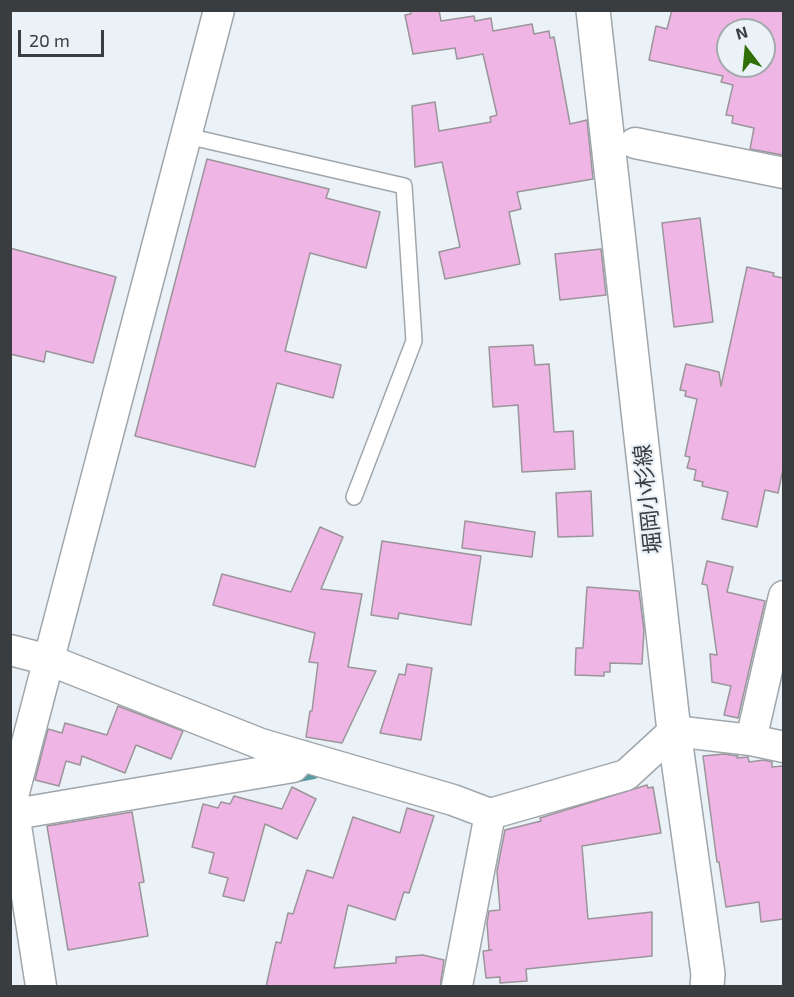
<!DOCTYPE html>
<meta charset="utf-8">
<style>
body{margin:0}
#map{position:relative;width:794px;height:997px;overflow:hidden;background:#eaf1f7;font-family:"Exo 2",sans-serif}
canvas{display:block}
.frame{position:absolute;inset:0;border:12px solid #3a3d3f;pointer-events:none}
.north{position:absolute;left:716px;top:18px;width:60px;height:60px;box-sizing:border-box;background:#eaf1f7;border:2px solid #a4a9ad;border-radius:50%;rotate:344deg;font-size:16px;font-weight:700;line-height:24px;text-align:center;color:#3a3d3f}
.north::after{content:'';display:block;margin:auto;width:21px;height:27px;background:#2f6f05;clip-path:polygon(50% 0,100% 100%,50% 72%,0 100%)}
.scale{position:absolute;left:18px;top:30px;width:86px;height:27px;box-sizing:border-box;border:3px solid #3a3d3f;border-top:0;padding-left:8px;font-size:18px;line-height:21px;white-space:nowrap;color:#3a3d3f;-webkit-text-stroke:4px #eaf1f7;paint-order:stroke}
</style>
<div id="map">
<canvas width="794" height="997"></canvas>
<div class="frame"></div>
<div class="north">N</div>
<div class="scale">20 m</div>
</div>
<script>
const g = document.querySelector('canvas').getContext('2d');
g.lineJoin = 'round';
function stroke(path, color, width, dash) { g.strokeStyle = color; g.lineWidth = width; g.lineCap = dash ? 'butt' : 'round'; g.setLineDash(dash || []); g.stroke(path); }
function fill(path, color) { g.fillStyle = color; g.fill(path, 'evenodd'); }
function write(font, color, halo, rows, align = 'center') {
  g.font = font + ' "Exo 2","Noto Sans JP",sans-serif'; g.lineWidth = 4.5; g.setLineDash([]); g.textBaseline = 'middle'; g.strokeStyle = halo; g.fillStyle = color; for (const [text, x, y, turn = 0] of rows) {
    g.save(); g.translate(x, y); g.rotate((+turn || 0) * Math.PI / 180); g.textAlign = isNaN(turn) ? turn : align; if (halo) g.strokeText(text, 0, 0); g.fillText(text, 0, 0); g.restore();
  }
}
const stream = new Path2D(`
 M293,779l21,-4`);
const building = new Path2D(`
 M410,10h29l2,11 33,-5 1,5 16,-3 2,13 39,-7 2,10 15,-3 1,7 4,-1 16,87 17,-4 6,59 -76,13 4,17 -12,3 11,52 -75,15 -6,-27 21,-5 -18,-85 -27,5 -3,-61 23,-4 4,29 52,-9 -1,-5 7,-2 -14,-61 -26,5 -2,-11 -42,6 -8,-39 6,-1z
 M672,10h111v145l-33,-6 4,-21 -22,-5 1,-7 -7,-1 7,-30 -12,-3 2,-6 -74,-16 7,-34 11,3zM728,30h36v36h-36z
 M207,159l122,30 -3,9 54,14 -14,56 -56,-15 -25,98 56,14 -8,33 -56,-15 -22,84 -120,-31z
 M700,218l13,104 -39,5 -12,-104z
 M10,248l106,29 -23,86 -47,-12 -2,11 -34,-8z
 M601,249l5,46 -46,5 -5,-46z
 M747,267l27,6 -1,3 10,2v191l-5,24 -13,-3 -8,37 -35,-8 6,-27 -26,-6 1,-4 -9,-2 2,-10 -9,-2 3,-11 -5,-1 12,-57 -12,-3 1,-5 -6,-1 6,-26 33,8 2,14z
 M533,345l2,20 14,-1 5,68 19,-1 2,38 -53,3 -4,-67 -25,2 -4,-60z
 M591,491l2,45 -35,1 -2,-44z
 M465,521l70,11 -3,25 -70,-9z
 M320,527l23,10 -22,52 41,5 -14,73 28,4 -34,72 -36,-6 4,-26h2l6,-48 -9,-1 6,-29 -102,-28 9,-31 69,18z
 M382,541l99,15 -10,69 -72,-12 -1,6 -27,-4z
 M707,561l26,6 -6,25 38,9 -27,117 -14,-3 7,-29 -19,-4 -2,-28 7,1 -10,-70 -5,-1z
 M587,587l52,4 5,39 -2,34 -32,-1v9h-6v4l-29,-1 1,-27h7z
 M407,664l25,4 -11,72 -41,-7 19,-59 6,1z
 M118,706l65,25 -12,28 -35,-14 -11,28 -43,-17 -2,9 -14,-4 -7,25 -24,-6 13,-51 14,4 3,-10 42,12z
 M724,754l14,2 -1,2 11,-1 1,5 15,-2 8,2v5l11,-1v153l-22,3 -2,-20 -33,5 -7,-45h-2l-14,-106z
 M647,785l1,3 5,-1 8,46 -79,13 6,73 64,-7v44l-126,13 1,12 -27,2v-6l-14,1 -3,-27 9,-1h-3l-2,-27 2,-12 11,-1 -3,-39 8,-41 36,-9 -1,-3z
 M292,787l24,12 -19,40 -32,-15 -21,77 -21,-5 5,-18 -19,-5 5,-20 -22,-6 11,-43 15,4 3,-6 9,2 4,-8 48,13z
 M407,808l27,8 -25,77 -5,-1 -9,28 -47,-15 -14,63 62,-5v-6l27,-2 21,5 -4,27h-174l10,-45 5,1 7,-30 5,1 14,-44 26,8 20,-61 47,16z
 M132,812l12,70 -5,1 9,53 -80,14 -21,-124z`);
const lane = new Path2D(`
 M187,136l217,50 10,155 -60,156`);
const street = new Path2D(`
 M635,143l149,30
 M10,650l39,10 212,84 192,56 37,14 136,-39 48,-44 77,9 33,-144
 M751,740l33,7
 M15,814l278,-47 10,-11
 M41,986l-29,-186 207,-790
 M457,986l33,-172`);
const secondary = new Path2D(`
 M593,10l81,721 34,243 -1,12`);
const streetNames = [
 ["堀岡小杉線",648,499,-96]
];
stroke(stream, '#5a9aa3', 8);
fill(building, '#efb6e5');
stroke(building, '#9b959a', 1.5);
stroke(lane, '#a0a7ac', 18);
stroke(street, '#a0a7ac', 33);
stroke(secondary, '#a0a7ac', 36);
stroke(lane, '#fff', 15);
stroke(street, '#fff', 30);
stroke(secondary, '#fff', 33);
write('22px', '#3a3d3f', '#eaf1f7', streetNames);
</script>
